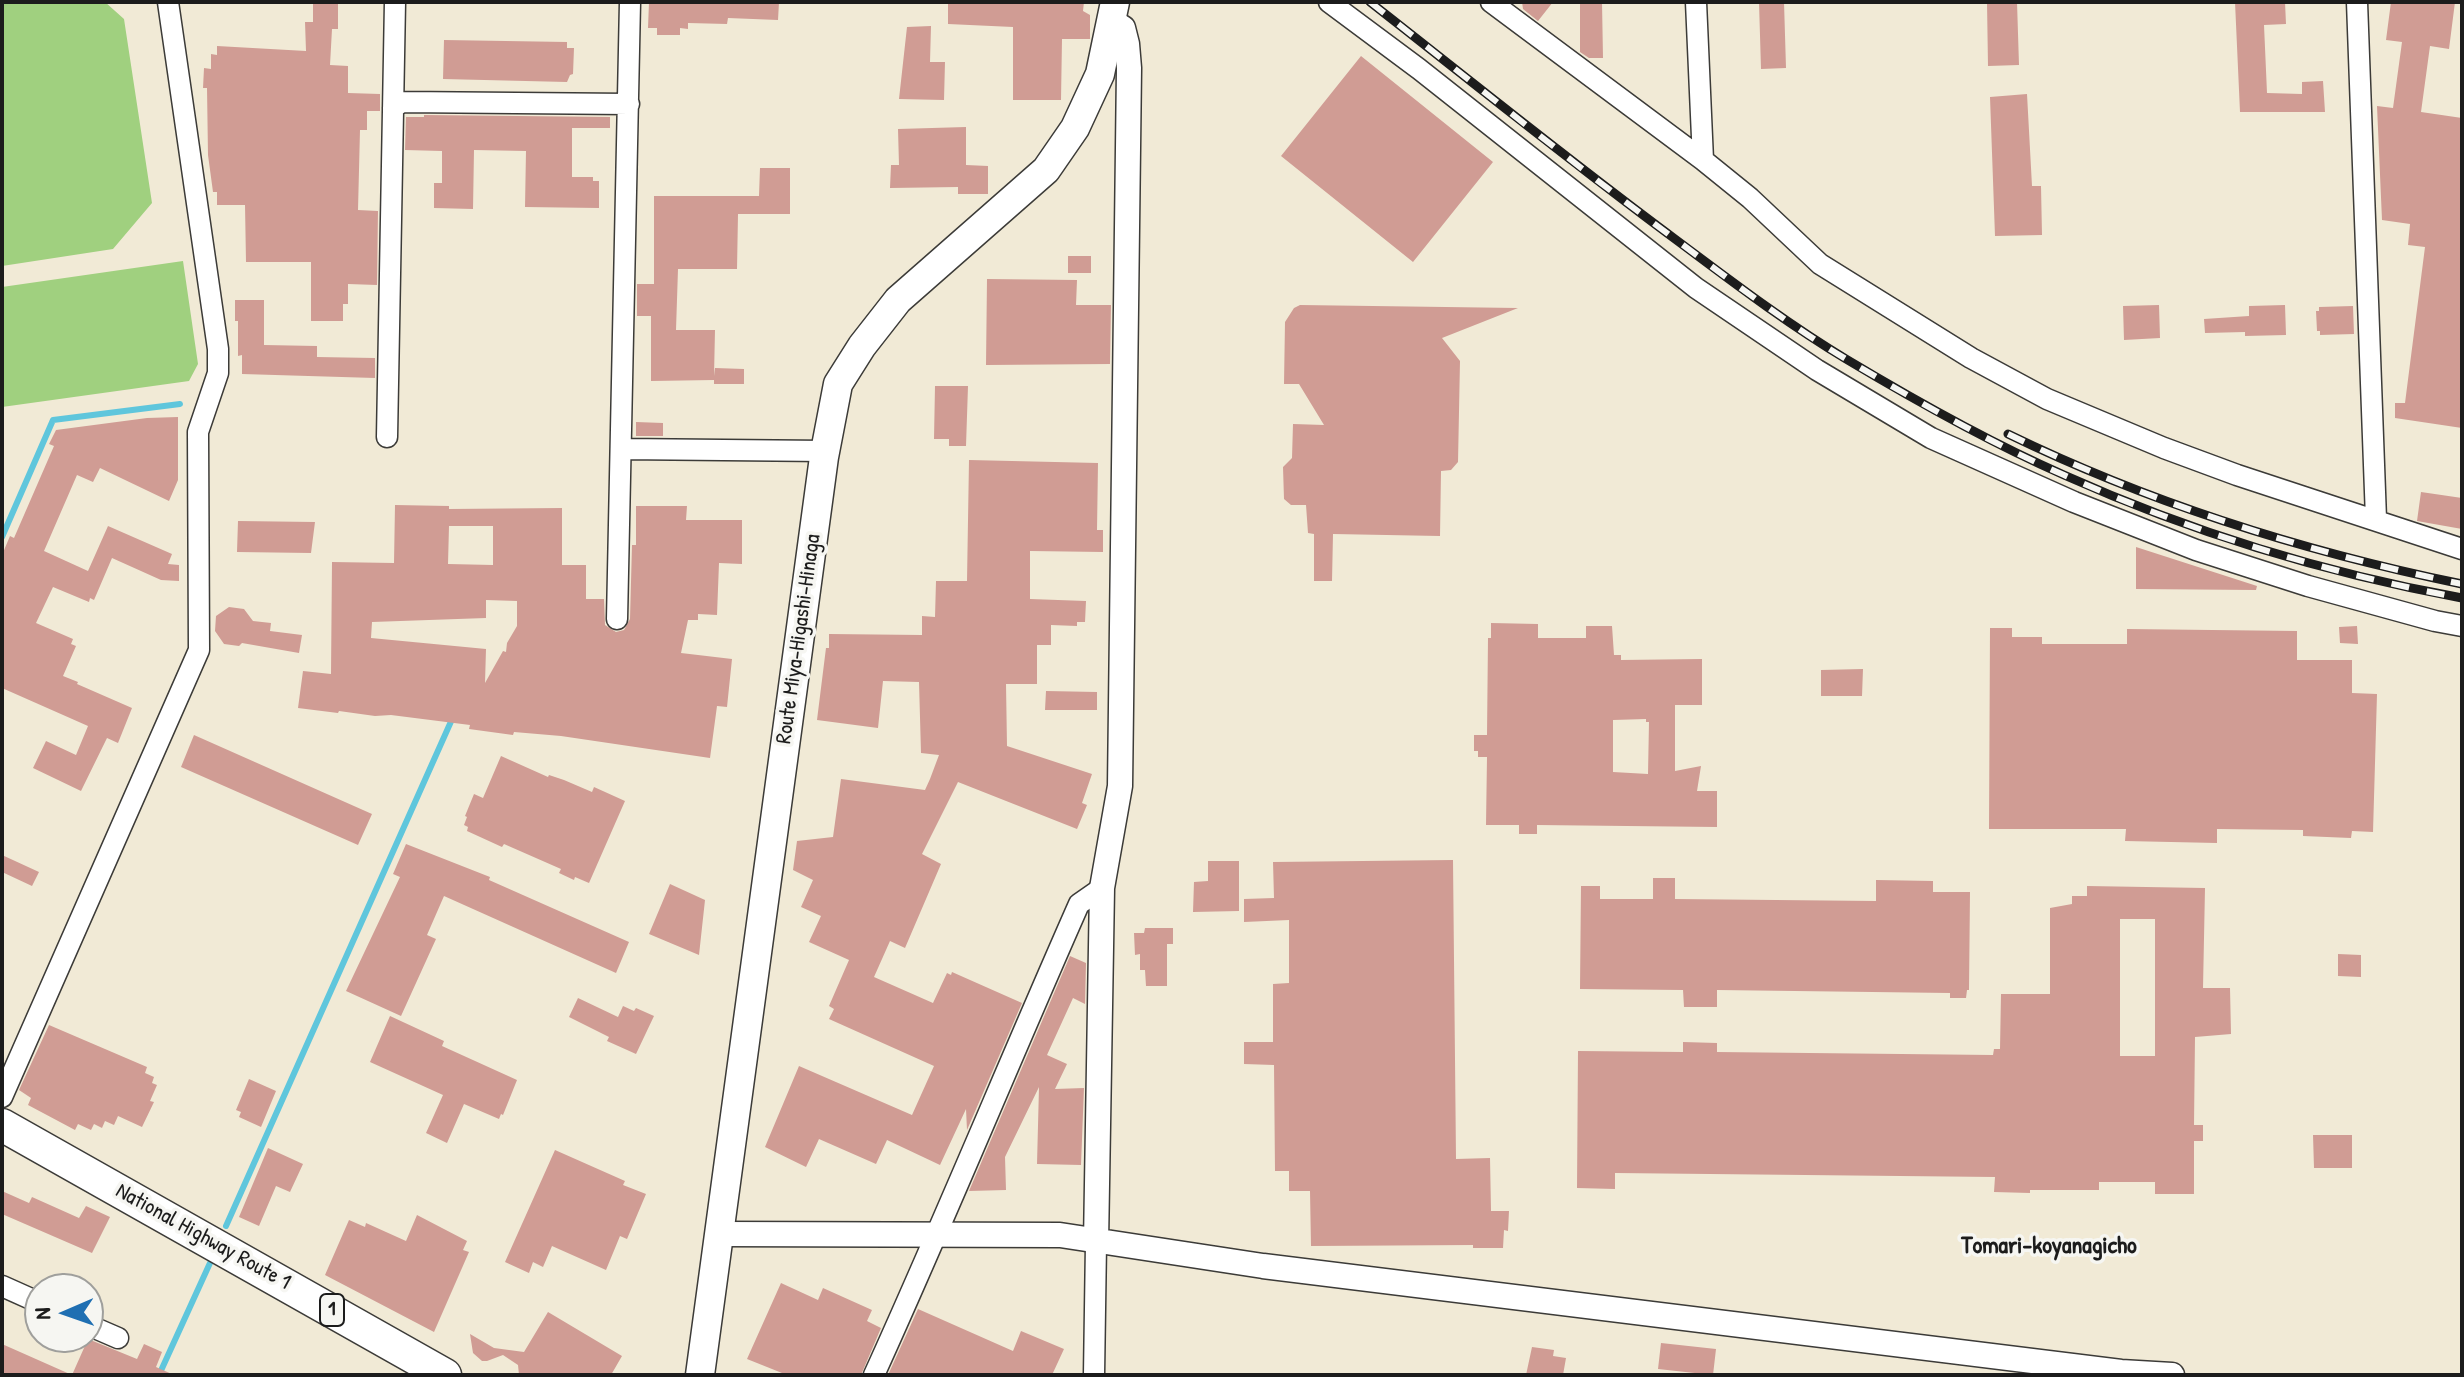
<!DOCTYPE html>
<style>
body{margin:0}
#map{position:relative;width:2464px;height:1377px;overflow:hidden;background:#f1ead6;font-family:"Patrick Hand",sans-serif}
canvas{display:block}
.frame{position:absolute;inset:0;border:4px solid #1c1c1c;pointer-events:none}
.north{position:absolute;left:24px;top:1273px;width:80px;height:80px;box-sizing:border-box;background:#f6f6f2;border:2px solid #9f9f9c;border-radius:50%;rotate:268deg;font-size:22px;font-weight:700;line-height:32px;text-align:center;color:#1c1c1c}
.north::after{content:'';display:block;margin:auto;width:28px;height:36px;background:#1f6fb2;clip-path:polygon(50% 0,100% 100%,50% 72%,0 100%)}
</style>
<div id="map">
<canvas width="2464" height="1377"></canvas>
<div class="frame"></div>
<div class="north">N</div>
</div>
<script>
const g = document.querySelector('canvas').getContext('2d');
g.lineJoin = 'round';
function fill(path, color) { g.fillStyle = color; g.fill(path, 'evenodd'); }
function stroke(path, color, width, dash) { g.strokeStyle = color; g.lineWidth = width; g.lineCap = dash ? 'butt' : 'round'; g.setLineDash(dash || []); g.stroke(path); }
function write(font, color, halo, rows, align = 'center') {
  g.font = font + ' "Patrick Hand",sans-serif'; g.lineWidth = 7; g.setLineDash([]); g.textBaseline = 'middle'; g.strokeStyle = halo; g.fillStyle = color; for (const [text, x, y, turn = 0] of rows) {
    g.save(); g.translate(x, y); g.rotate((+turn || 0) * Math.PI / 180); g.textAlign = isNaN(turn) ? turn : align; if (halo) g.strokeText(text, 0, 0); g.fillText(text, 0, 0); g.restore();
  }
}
const green = new Path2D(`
 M2,2h103l19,17 28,184 -39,46 -111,17z
 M183,261l15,103 -9,17 -187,26v-120z`);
const stream = new Path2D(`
 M2,537l51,-117 127,-16
 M226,1226l227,-509
 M159,1375l51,-112`);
const building = new Path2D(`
 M313,2h25v27h-6l-2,36 18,1v27l32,1v17h-13v19h-7l-2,80 20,1 -1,74 -29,-1v20h-5v17h-32v-59h-65l-1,-57h-28v-13h-4l-5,-37 -1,-67h-4l1,-20 7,1v-15l6,1v-9l89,5 -1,-29h8z
 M649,2h130l-1,18 -50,-2 -1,6 -39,-1v6l-8,-1v7h-23v-7h-9z
 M948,2h136l-1,9 7,4v24h-28l-1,61h-48v-73l-65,-3z
 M1522,2h31l-15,19 -15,-12z
 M1580,2h22l1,56h-14l-9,-6z
 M1759,2h25l2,66 -25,1z
 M1987,2h30l2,63 -31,1z
 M2235,2h50l1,22 -22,1 3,68 35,1v-12l21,-1 2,31h-85z
 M2391,2h64l-6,47 -19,-3 -9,66 41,6v310l-67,-10v-15h10l20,-156 -17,-2 2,-21 -28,-4 -5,-114 16,2 9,-66 -16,-2z
 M931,26l-1,36h15l-1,38 -45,-1 8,-72z
 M444,40l123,2v6h7l-1,26 -3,1 -3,7 -124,-3z
 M1361,56l132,106 -80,100 -132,-106z
 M2027,94l5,92h9l1,49 -47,1 -5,-139z
 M424,115l186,2v11h-38v49h21v4h6v27l-74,-1 1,-56 -52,-1 -1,59 -39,-1v-25h8v-32l-37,-1 1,-33h18z
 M966,127v38l22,1v28h-30v-7l-68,1 1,-23h8l-1,-36z
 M760,168h30v46h-52l-1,55h-59l-2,61h39l-1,46 1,-8 29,1v15h-30v-4l-63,1v-65h-14v-32h17v-88h105z
 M1068,256h23v17h-23z
 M987,279l90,1 -1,25h35l-1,59 -124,1z
 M235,300h29v45l53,1v11l58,1v20l-133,-4v-19l-4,1v-35h-3z
 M1300,305l218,3 -76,30 18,23 -2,101 -7,8 -10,1 -1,65 -107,-2 -1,47h-18v-47l-6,-1 -2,-28h-15l-7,-6 -1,-32 9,-9 1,-34 31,1 -25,-41h-15l1,-62 9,-14z
 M2159,305l1,33 -36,2 -1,-34z
 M2285,305l1,30 -41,1v-4l-40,1 -1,-14 45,-3v-10z
 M2353,306l1,28 -34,1v-4h-3l-1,-20h3v-4z
 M935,386h33l-2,60h-17v-7h-15z
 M178,417v63l-9,21 -69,-33 -7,14 -16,-7 -33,76 44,20 20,-45 64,28 -4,10 11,1v16l-18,-1 -49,-22 -18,42 -4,-2 -1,4 -36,-15 -17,36 37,16 -2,5 5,2 -13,30 15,6 -1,2 55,24 -14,35 -11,-5 -26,53 -48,-23 13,-27 30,14 12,-29 -86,-38v-133l8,-19 4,2 40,-92 -5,-2 7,-14 91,-12z
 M636,422l27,1v13h-27z
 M969,460l129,3 -1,67h6v22l-73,-1v48l56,2 -1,21h-8v4l-26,-1v20h-14v39h-31l1,62 85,28 -10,29 5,2 -10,24 -119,-47 -36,72 19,10 -36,84 -15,-7 -16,36 59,26 14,-30 4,2 1,-3 70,31 -55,127 -1,-21 -26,56 -53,-25 -11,24 -57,-25 -13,28 -41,-20 34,-81 113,49 22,-49 -105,-47 5,-10 -5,-3 20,-46 -40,-18 12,-26 -20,-9 12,-27 -20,-10 4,-29 36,-4 8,-58 84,11 5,-11 9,-24 -18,-2 -2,-71 -36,-1 -5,47 -61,-8 9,-72h3v-14l93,1v-19l13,1 1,-36h31z
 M2421,492l41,6v31l-45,-8z
 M395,505l54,1v3l113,-1v57h24v34h18l1,26 11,7 8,-2 6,-11 2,-74h4v-39h51l-1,14h56v44l-23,-1 -2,52 -19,-1v6h-10l-7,33 51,6 -5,48 -10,-1 -7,52 -149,-22 -47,-4 -1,3 -44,-6 1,-4 -79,-10 -16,1 -36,-5 -1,2 -40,-5 5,-37 28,3 1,-112 62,1zM449,526h44v39l-45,-1zM486,600l31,1v25l-10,17 -1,9 -3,-1 -18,32 1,-34 -115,-11 1,-16 114,-4z
 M238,521l77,1 -4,31 -74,-1z
 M2136,547l121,39 -1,4 -120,-1z
 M229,607l15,2 9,12 18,2 -1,8 32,4 -3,18 -57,-10 -3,3 -15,-2 -9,-13 1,-15z
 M1491,623l47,1v14h48v-12h26l2,29h7v5l81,-1v46h-27v66l26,-5 -4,25h20v36l-180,-2v9h-18v-9h-33l1,-68h-9v-6h-4v-16h13l1,-97h3zM1646,719v3h3l-1,52 -35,-2v-52z
 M2357,626l1,18 -18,-1 -1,-16z
 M1990,628h22v9h30v7h85v-15l170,2v29h55v33l25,1 -4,138 -21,-1 -1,7 -48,-2v-6l-86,-1v14l-92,-2 1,-12h-137z
 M1863,669l-1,27h-41v-26z
 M1046,691l51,1v18h-52z
 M194,735l178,79 -14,31 -177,-78z
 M501,756l47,21 1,-2 15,5 28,12 2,-5 31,14 -36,82 -14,-6 -1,3 -15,-7 2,-4 -57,-25 -2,3 -35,-16 1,-4 -4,-2 3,-8 -2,-1 9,-22 9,4z
 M406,844l84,33 -1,3 140,62 -13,31 -172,-77 -17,39 9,4 -35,77 -55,-25 54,-114 -7,-3z
 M2,855l37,17 -7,14 -30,-14z
 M1453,860l3,299 34,-1 1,53h18l-1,20 -4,-1 -1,18h-30v-3l-162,1 -1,-55h-21v-20h-14l-1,-106 -30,-1v-22h29v-58l16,-1v-63l-45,2v-23l30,-1 -1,-36z
 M1208,861h31v50l-46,1 1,-30 14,-1z
 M1653,878h22v21l201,2v-21l57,1v11h37l-1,98h-2l-1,8h-16v-5l-233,-3v17h-33l-1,-17 -103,-1 1,-103h19v13h53z
 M670,884l35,16 -6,55 -50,-21z
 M2087,886l118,2 -2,100h27l1,46 -36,3 -1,88h9v16h-9v53h-39v-12h-56v8h-69v3l-36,-1 1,-15 -380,-4v16l-38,-1 1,-137 105,1v-10l34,1v9l276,3 1,-6h6l1,-55h49v-86l22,-4v-8h15zM2120,919h35v137h-35z
 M1145,928h28v16h-6v42h-21l-1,-16h-5v-16l-5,1 -1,-22h10z
 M2338,954l23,1v22l-23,-1z
 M1070,956l16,7 -1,41 -12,-6 -26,57 20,9 -12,25 29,-1 -3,77 -44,-1 2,-77 -34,70 1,33 -37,1z
 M578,998l40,19 5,-11 11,5 2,-3 18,8 -18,38 -29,-13 2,-4 -40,-20z
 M390,1016l54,25 -2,5 75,34 -14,35 -2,-1 -2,5 -35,-15 -17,39 -21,-10 17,-38 -73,-33z
 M49,1025l98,42 -2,6 9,4 -2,6 5,2 -7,16 4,1 -12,25 -24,-11 -4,9 -9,-4 -3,7 -8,-4 -3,6 -13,-6 -3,6 -47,-25 3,-7 -12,-8z
 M249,1079l27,12 -15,36 -22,-10 2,-5 -5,-2z
 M2313,1135h39v33h-38z
 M268,1148l35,16 -13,28 -14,-6 -17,40 -20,-9z
 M555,1150l70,31 -2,4 23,9 -19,45 -7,-3 -14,34 -54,-24 -9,21 -10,-5 -4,11 -24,-11z
 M2,1191l27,12 3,-6 47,21 7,-12 24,11 -18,36 -90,-39z
 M417,1215l50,26 -4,9 6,2 -35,80 -109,-57 24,-55 16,7 1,-4 40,18z
 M781,1283l37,17 5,-12 49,22 -5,11 14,7 -20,47h-74l-40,-16z
 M918,1309l95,42 8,-20 43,18 -12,26h-164z
 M548,1312l74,44 -11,19h-92l-1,-10 -15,-10 -16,6h-5l-9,-8 -3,-19 24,14 30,4z
 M88,1339l49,20 7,-15 18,8 -6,15 18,8h-172v-31l70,31z
 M1661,1343l55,6 -3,26 -55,-6z
 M1532,1347l22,3 -1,6 13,2 -3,17h-37z`);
const minor = new Path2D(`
 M1329,2l90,67 277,219 121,82 114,68 143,64 122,48 112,36 127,35 27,5
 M1491,2l212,158 47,38 70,66 151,94 76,41 117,49 73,27 225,74
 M1696,2l7,158
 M2357,2l19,517
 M393,108l9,-6 227,2
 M387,437l8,-435
 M622,449l204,2
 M617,619l13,-617
 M2,1097l197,-447 -1,-218 20,-59v-24l-50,-347
 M2,1286l38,17
 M88,1325l30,13
 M874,1375c71,-156 136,-315 205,-471l23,-16
 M1094,1375l2,-132`);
const tertiary = new Path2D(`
 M720,1234l340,1 203,31 858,106 51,3
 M1096,1243l6,-355 18,-102 9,-718 -2,-24 -4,-16 -11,-7`);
const secondary = new Path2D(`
 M700,1375l124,-918 14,-73 24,-38 36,-46 148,-130 29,-42 25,-54 15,-72`);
const trunk = new Path2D(`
 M2,1125l443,250`);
const rail = new Path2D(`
 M1370,2c101,79 201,160 305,237 55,41 111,84 171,120 70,42 143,83 218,116 127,57 261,98 398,123
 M2008,434c144,70 298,118 454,150`);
const shields = [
 [332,1310,24]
];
const shieldNames = [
 ["1",332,1310]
];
const streetNames = [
 ["Route Miya-Higashi-Hinaga",799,639,-82],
 ["National Highway Route 1",203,1237,29]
];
const neighbourhoodNames = [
 ["Tomari-koyanagicho",2049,1247]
];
fill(green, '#a0d07f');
stroke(stream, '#5fc6dc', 6);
fill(building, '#d09c94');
stroke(minor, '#3c3b38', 23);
stroke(tertiary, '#3c3b38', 27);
stroke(secondary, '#3c3b38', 31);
stroke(trunk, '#3c3b38', 35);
stroke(minor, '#fff', 20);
stroke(tertiary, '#fff', 24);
stroke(secondary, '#fff', 28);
stroke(trunk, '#fff', 32);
stroke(rail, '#1c1c1c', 9);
stroke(rail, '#f6f6f2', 6, [18]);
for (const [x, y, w] of shields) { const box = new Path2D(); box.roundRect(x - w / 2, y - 16, w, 32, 6); g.fillStyle = '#f6f6f2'; g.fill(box); stroke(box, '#1c1c1c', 2); }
write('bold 20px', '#1c1c1c', null, shieldNames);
write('22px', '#1c1c1c', '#f6f6f2', streetNames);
write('bold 24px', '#1c1c1c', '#f6f6f2', neighbourhoodNames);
</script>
